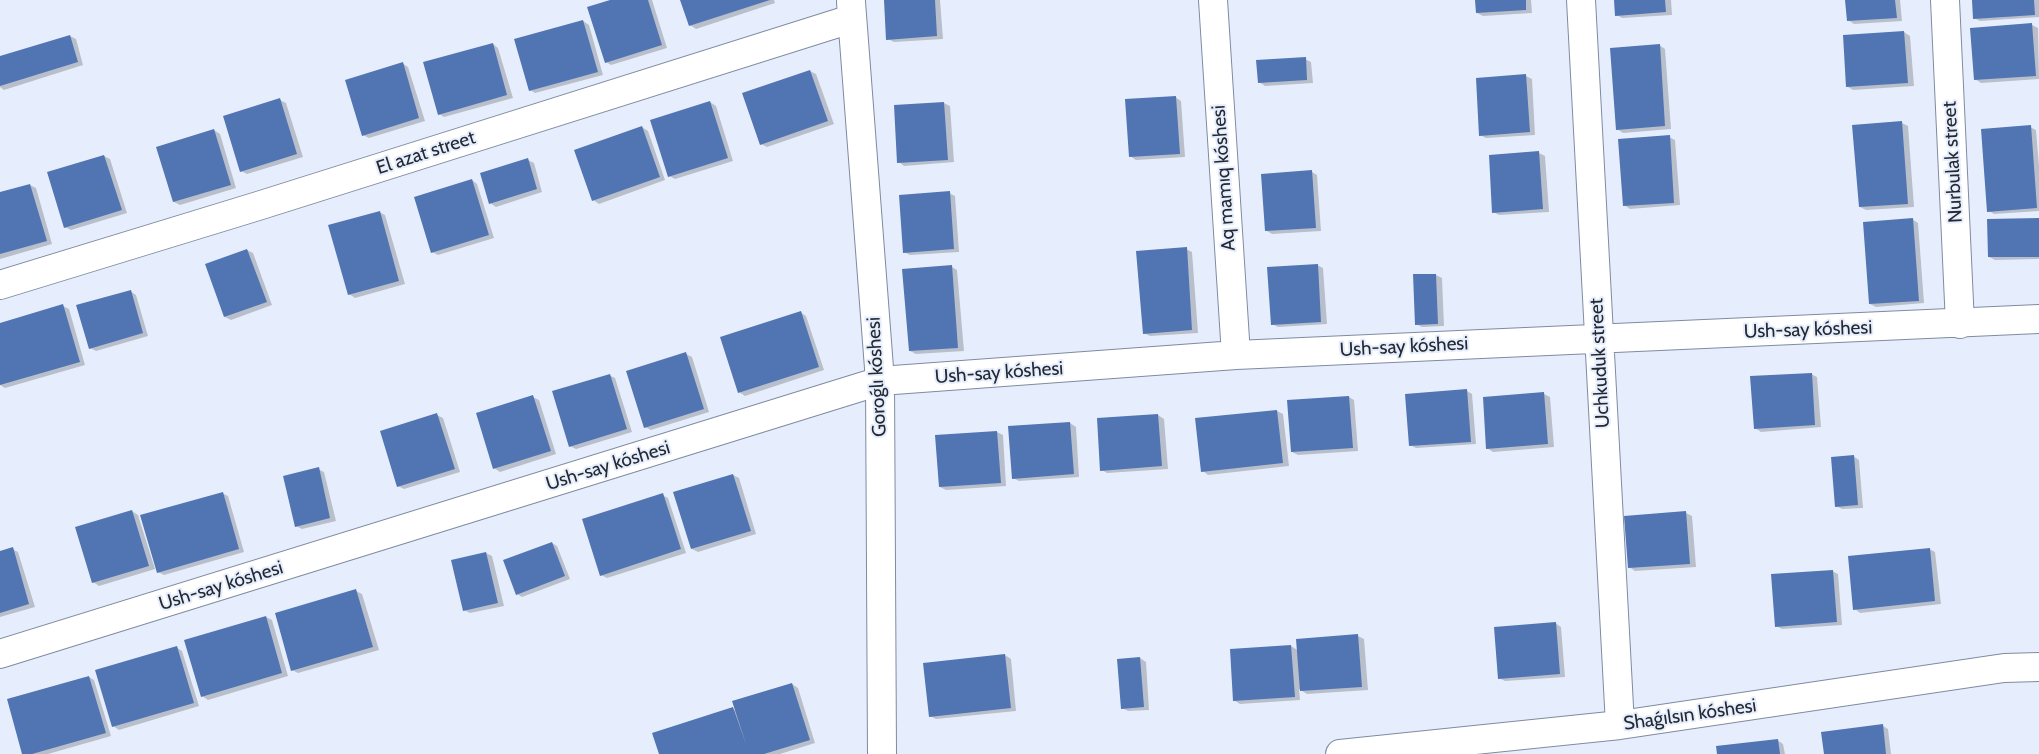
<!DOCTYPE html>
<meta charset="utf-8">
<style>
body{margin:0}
canvas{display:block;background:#e6eefd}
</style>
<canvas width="2039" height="754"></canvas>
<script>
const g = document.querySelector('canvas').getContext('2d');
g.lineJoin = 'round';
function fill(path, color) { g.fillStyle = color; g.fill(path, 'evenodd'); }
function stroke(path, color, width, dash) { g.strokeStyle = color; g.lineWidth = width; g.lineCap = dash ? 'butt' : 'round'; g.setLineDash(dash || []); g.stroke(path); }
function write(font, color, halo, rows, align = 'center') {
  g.font = font + ' Cabin,sans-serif'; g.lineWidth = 4; g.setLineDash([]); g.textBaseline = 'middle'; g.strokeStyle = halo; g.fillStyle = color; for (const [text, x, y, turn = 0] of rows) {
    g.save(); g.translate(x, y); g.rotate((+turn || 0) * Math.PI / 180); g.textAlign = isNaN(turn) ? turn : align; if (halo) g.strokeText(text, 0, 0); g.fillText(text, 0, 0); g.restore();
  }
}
const shadow = new Path2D(`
 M614,0h38l15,48 -56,17 -5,-3z
 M682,0h92l1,3 -79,26 -6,-4z
 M885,0h55l3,39 -49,3 -6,-3z
 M1476,0h55l1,13 -49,3 -6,-3z
 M1616,0h55l1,15 -50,3 -5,-3z
 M1847,0h53l2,21 -48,3 -6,-4z
 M1973,0h66v17l-59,4 -6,-3z
 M583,21l6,4 14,50 -68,18 -5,-3z
 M2032,25l6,3 1,51 -58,4 -6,-4z
 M1904,32l6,4 4,50 -61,4 -5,-3 -4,-50z
 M70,36l6,3 7,26 -79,25 -4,-3v-29z
 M493,44l5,4 15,50 -69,19 -5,-3z
 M1659,45l6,4 6,80 -48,4 -6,-4z
 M1305,59l6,3 2,21 -48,3 -6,-4z
 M402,63l6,4 17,54 -56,17 -6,-3z
 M810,71l6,3 18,50 -67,23 -6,-3z
 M1526,76l6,3 3,56 -49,3 -6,-3z
 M1175,97l6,4 4,56 -49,3 -6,-4z
 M280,100l6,3 17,54 -56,17 -6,-3z
 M710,102l6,4 17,55 -58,18 -6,-3z
 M944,103l6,3 4,56 -50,4 -5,-4z
 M1902,123l6,3 6,81 -48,3 -6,-3z
 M642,127l6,4 17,49 -66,24 -6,-4z
 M2030,127l6,3 3,36v45l-45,3 -5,-3z
 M214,130l6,4 16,54 -56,17 -6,-3 -16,-54z
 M1669,137l6,3 5,65 -50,4 -6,-4z
 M1539,153l6,3 4,56 -50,3 -6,-3z
 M104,156l6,3 17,54 -56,17 -6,-3z
 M528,160l6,3 8,29 -46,15 -6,-4z
 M1312,172l5,3 4,56 -49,3 -5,-3z
 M472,180l5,4 17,54 -56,17 -6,-3z
 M30,185l6,3 16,56 -52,15v-65z
 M949,193l6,3 4,56 -49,3 -6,-3z
 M379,212l6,3 20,69 -50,14 -6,-4z
 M1912,219l6,4 6,80 -48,4 -6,-3z
 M2039,220v39l-44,1 -6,-3z
 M1186,249l6,3 6,81 -48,3 -6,-3z
 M247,250l6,3 19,52 -41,15 -6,-3 -19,-52z
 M1317,265l6,3 4,56 -49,3 -6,-3z
 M952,267l5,3 7,81 -48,3 -6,-3z
 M1436,275l6,3 2,48 -22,1 -6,-3z
 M130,291l6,4 12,41 -52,15 -6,-3z
 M63,306l6,3 16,56 -80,23 -5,-3v-61z
 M800,312l6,4 18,54 -79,26 -6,-4z
 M686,354l6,3 17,55 -58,18 -6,-3z
 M1811,374l6,3 4,50 -60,5 -6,-4z
 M609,375l6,3 17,54 -56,17 -6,-3z
 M1467,391l5,3 4,50 -60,4 -6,-3z
 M1544,394l6,3 4,50 -61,5 -6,-4z
 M533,397l6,3 17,54 -56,18 -6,-4z
 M1349,397l5,3 4,51 -60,4 -6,-3z
 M1277,411l6,3 6,52 -81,9 -5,-4z
 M437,415l6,3 17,54 -56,17 -6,-3z
 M1158,415l6,4 4,50 -61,4 -5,-3 -4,-50z
 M1070,423l6,4 3,50 -60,4 -6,-3z
 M997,432l6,3 3,51 -60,4 -6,-3z
 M1853,456l6,4 4,48 -21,1 -6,-3z
 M318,469l6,3 12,49 -34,8 -6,-3z
 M733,475l6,3 17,56 -58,18 -6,-3z
 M222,493l6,3 16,56 -80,23 -6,-3z
 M662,495l6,3 18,55 -79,25 -6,-3z
 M132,511l6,4 17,54 -56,17 -6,-4z
 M1686,513l6,3 4,51 -61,4 -6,-4z
 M552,543l5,3 13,33 -48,18 -5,-3z
 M12,549l6,3 17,55 -35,10v-64z
 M1929,549l6,3 6,52 -81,9 -5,-4z
 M486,553l6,3 12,50 -34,7 -6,-3z
 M1832,571l6,3 4,51 -60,4 -6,-3z
 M356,591l6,3 17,56 -81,23 -6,-3z
 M266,617l6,3 16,56 -80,24 -6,-4z
 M1555,623l6,4 4,50 -60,4 -6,-3z
 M1358,636l6,3 4,51 -61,4 -8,-5 1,11 -60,4 -5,-3 56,-55 8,5z
 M176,647l6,4 17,55 -80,24 -6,-4z
 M1005,655l6,4 5,52 -80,8 -6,-3z
 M1140,658l6,4 3,48 -21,1 -6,-3z
 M89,677l5,3 17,56 -63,18h-24z
 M792,684l6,4 17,55 -35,11h-120l73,-45 3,2z
 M1883,726l5,3 3,25h-66z
 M1777,740l6,4 2,10h-66z`);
const building = new Path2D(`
 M610,0h38l14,45 -57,18 -18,-56z
 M680,0h90l-81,26z
 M884,0h51l2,36 -51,4z
 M1475,0h51v10l-50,3z
 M1614,0h51l1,12 -51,4z
 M1845,0h50l2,18 -50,3z
 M1972,0h62l1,15 -62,4z
 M583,20l15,52 -69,19 -15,-52z
 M2032,23l4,53 -62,4 -4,-52z
 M1904,31l4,52 -62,4 -3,-52z
 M70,35l8,27 -78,24v-30z
 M493,43l14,52 -69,20 -15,-53z
 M1660,44l5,82 -49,4 -6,-82z
 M1306,57l1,23 -49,3 -2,-23z
 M403,62l16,56 -57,18 -17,-56z
 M810,70l18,51 -68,24 -18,-52z
 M1526,74l4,58 -51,4 -3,-58z
 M1176,96l4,58 -51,3 -4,-58z
 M280,98l17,56 -57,18 -17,-56z
 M710,101l18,57 -60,19 -18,-57z
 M944,102l4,58 -51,3 -3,-58z
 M1902,121l6,83 -49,3 -7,-82z
 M2031,125l6,83 -50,4 -6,-83z
 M642,126l18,51 -68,24 -18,-51z
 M214,129l17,56 -58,17 -17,-55z
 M1670,135l4,68 -51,3 -5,-67z
 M1539,151l4,58 -51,4 -3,-58z
 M104,155l18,55 -58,18 -17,-56z
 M528,158l9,31 -48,15 -9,-31z
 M1312,170l4,58 -51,3 -4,-57z
 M472,179l17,56 -58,18 -17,-56z
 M30,184l17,57 -47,13v-62z
 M950,191l4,58 -51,4 -4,-58z
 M380,211l19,70 -51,14 -20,-70z
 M1913,218l6,83 -50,3 -6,-82z
 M2039,218v39h-51l-1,-38z
 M1187,247l5,83 -49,4 -7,-83z
 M247,249l20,53 -43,15 -19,-53z
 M1318,264l3,58 -50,3 -4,-58z
 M952,265l6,83 -49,3 -7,-82z
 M1413,274h23l2,50 -23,1z
 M131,290l12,43 -54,16 -13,-44z
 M63,304l17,58 -80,23v-62z
 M801,311l18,56 -81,26 -18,-56z
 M686,352l18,57 -60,19 -18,-57z
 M1812,373l3,52 -61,4 -4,-53z
 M610,374l17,55 -58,18 -17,-56z
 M1467,389l4,53 -62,4 -4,-52z
 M1544,392l4,52 -62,5 -3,-52z
 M533,395l18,56 -58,18 -17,-56z
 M1349,396l4,52 -62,4 -4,-52z
 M1277,410l6,53 -82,9 -6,-54z
 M437,413l18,56 -58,18 -17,-56z
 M1158,414l4,52 -62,5 -3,-53z
 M1070,422l4,52 -62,5 -4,-53z
 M997,431l4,52 -62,4 -4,-52z
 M1854,455l4,50 -23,2 -4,-50z
 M319,467l11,51 -35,9 -12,-51z
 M733,474l18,57 -60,18 -18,-57z
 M223,492l16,57 -82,24 -17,-58z
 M663,493l18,56 -81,27 -18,-57z
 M132,510l17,56 -57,17 -17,-56z
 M1686,511l4,53 -62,4 -4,-52z
 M552,542l13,34 -49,19 -13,-35z
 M13,547l16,57 -29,9v-62z
 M1930,548l5,53 -82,9 -5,-54z
 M486,552l12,51 -35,8 -12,-51z
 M1833,570l4,52 -62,5 -4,-53z
 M356,589l17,58 -82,24 -16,-58z
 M266,616l16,57 -81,24 -17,-57z
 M1556,622l4,52 -62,5 -4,-52z
 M1358,634l4,53 -62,4 -4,-52z
 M1291,645l4,52 -62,4 -3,-52z
 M177,646l17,57 -82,24 -17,-57z
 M1005,654l6,54 -82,9 -6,-54z
 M1140,657l4,50 -23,2 -4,-50z
 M89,676l17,57 -74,21h-10l-15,-55z
 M792,683l18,57 -46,14h-105l-7,-21 81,-26 13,37 -14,-43z
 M1883,724l3,30h-62l-3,-22z
 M1778,739l2,15h-63l-1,-8z`);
const minor = new Path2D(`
 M1213,0l23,355
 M1581,0l39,725
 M1945,0l15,324
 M851,2l29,379 2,373
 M0,285l258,-79 593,-187
 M0,654l880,-273 356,-26 803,-36
 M1340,754l280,-29 384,-57 35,-1`);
const streetNames = [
 ["El azat street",426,153,-18],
 ["Nurbulak street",1953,162,-93],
 ["Aq mamıq kóshesi",1224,178,-94],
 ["Ush-say kóshesi",1808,330,-2],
 ["Ush-say kóshesi",1404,347,-3],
 ["Uchkuduk street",1600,363,-93],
 ["Ush-say kóshesi",999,373,-4],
 ["Goroǵlı kóshesi",877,377,-93],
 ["Ush-say kóshesi",608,466,-17],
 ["Ush-say kóshesi",221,586,-17],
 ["Shaǵılsın kóshesi",1690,715,-8]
];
fill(shadow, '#0003');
fill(building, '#5175b2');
stroke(minor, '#7f8ba1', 30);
stroke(minor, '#fff', 28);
write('19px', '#232831', '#e6eefd', streetNames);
</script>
